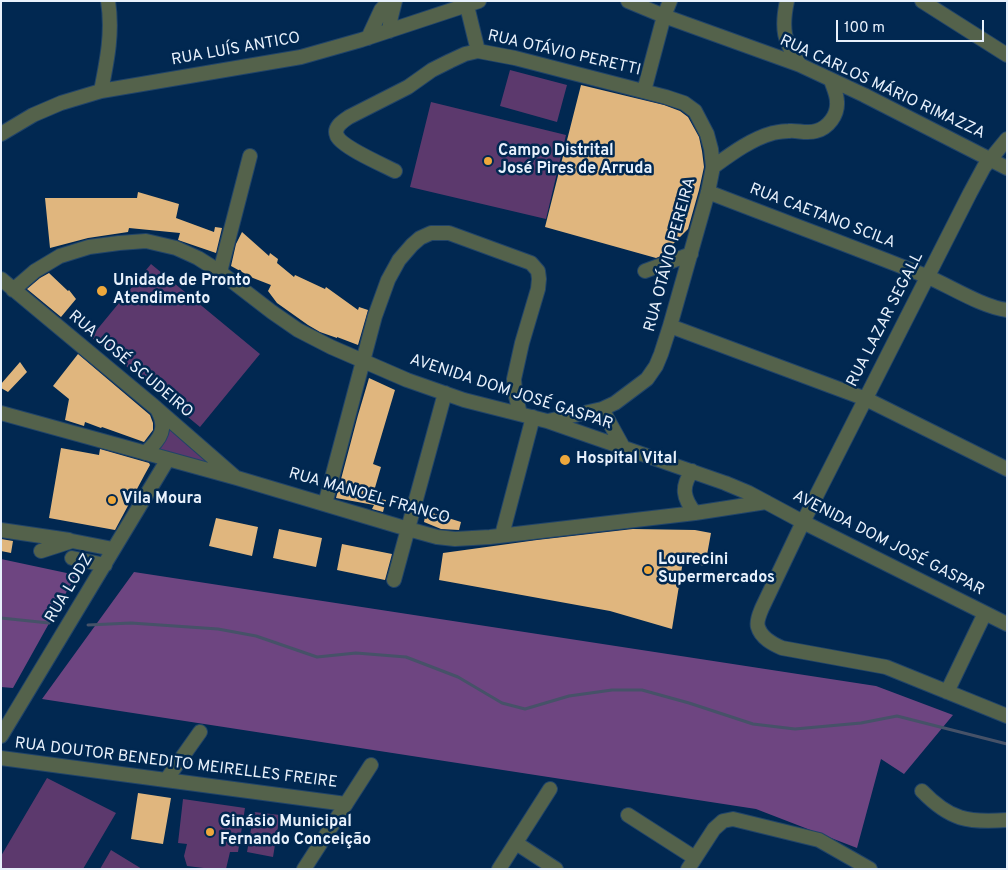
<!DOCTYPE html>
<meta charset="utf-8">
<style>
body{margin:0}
#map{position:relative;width:1008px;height:870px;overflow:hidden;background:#012851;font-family:Overpass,sans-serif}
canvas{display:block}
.frame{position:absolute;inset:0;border:2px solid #e8f1fc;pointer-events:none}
.scale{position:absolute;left:836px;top:20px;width:148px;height:22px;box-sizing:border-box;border:2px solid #e8f1fc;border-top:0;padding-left:6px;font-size:15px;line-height:18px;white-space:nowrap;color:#e8f1fc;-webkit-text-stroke:4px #012851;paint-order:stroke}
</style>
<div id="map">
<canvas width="1008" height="870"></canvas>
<div class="frame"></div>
<div class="scale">100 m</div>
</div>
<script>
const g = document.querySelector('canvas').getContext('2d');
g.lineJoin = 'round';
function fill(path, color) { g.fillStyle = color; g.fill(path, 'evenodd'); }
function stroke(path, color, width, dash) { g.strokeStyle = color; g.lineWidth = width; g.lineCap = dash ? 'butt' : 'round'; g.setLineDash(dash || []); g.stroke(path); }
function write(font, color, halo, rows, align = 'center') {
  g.font = font + ' Overpass,sans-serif'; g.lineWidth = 5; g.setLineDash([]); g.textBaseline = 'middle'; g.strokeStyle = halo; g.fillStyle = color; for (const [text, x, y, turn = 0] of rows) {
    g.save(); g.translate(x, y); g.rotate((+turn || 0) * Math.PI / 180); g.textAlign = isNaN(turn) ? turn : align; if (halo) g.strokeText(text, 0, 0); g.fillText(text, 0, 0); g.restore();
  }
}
const green = new Path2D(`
 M510,70l57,15 -10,37 -57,-16z
 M431,102l135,33 -20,84 -136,-32z
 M151,264l109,90 -60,73 -109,-90z
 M167,423l50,44 -62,-15z
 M47,778l69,35 -33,56h-82v-13z
 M183,799l62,9 -7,44h-8l-4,17h-14l-25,-3 -3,-10 3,-12 -9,-1z
 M254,812l26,3 -7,42 -26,-5z
 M111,850l31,19h-42z`);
const forest = new Path2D(`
 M1,559l75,16 -63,113 -12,-1z
 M134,572l742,114 77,29 -49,59 -23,-15 -24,89 -101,-39 -714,-110z`);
const stream = new Path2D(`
 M1,618l48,5
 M88,625l43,-2 87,6 38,7 61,21 39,-4 50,4 52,20 44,26 23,6 44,-13 43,-6h30l47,13 64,21 42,5 66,-6 36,-7 110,28`);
const building = new Path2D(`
 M581,85l83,20 16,6 8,6 11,20 3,14 2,16 -5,23 -11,39 -27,27 -5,2 -111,-31z
 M138,192l41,12 -3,14 38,14 1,-5 7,1 -6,25 -38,-13 2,-7 -51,-5 -1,4 -40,6 -38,10 -5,-50h92z
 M242,232l27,24 1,-3 8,6 -1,4 17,14 1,-2 30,14 1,-2 32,23 1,-3 9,3 -10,35 -21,-8v1l-17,-6 -12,-7 -31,-22 -9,-12 3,-6 -18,-7 -22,-12 5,-22z
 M49,273l19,18 1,-1 7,9 -15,18 -34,-28 13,-11z
 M78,354l72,61 3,8v7l-9,12 -42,-15 -1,1 -16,-6 -1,4 -19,-6 4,-21 -16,-13z
 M20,362l7,10 -19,20 -7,-4v-4z
 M369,378l26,12 -22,74 8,3 -9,31 14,2 -3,12 -11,-3 2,-4 -38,-7 22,-83z
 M61,448l38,7 1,-6 49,14 1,2 -5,9 -30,56 -66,-12z
 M426,511l35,11 -2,8 -18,-1 -17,-7z
 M216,518l42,9 -6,29 -43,-10z
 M279,529l43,9 -6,29 -43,-9z
 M633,529l62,1 16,3 -6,33 -22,-5 -11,68 -62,-18 -171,-31 4,-27 94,-13z
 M1,539l12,2 -2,12 -10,-2z
 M342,544l50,10 -7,26 -48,-10z
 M138,793l33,5 -8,46 -32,-5z`);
const minor = new Path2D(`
 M628,1l36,15 136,49 64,30 143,73
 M787,1c-6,28 -3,41 13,64
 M922,1l85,54
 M467,6l11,45
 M389,31l2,-14 4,-16
 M368,38l13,-28 8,-9
 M101,91c6,-30 12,-59 7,-90
 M644,91l20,-75 6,-15
 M1,134l32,-19 28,-12 40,-12 200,-34 60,-17 118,-39
 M1007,139l-23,28 -14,26 -167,329 -41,86c-2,5 -6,13 -4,19 3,11 15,17 24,21l104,19 121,49
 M713,167c18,-13 38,-28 60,-34 5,-1 11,-2 16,-2 8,-1 18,3 27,0 12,-3 22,-16 21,-29 0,-8 -4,-15 -6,-22
 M395,171c-12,-6 -53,-24 -58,-35 -4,-9 6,-15 12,-19l59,-30 24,-17 18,-9 15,-7 13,-3 37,7 151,39 18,6 11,8 12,23 4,15 2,18 -5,25 -38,134 -9,28 -5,12 -9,13 -32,24 -13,6 -54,12
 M708,192c72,28 146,55 218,84 24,10 56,31 81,34
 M645,271l46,-17
 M220,272l30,-116
 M1,279l155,129 78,68
 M13,290l22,-19 25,-15 29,-9 30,-4 27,-2 30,7 22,10 22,14 52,40 26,18 33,17 76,33 57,20 83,21 178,62 24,10 54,29 204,102
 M670,326l196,73 141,70
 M602,409l21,38
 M1,413l236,65 171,51 29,8 18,2 35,-2 205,-24 71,-11
 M145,453c16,-14 23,-25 12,-44
 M692,471c-11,16 -9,27 3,42
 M325,504l50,-188 13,-36 11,-20 13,-15 8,-7 11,-5h18l82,30 7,8 1,8 -1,10 -16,54 -8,36 1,13 5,22
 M1,530l68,10
 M502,535l31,-118
 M41,551l31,-10 41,8
 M72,558l33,7
 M394,580l51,-187
 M947,692l38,-79
 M1,736l167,-277
 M1,758l345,46
 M166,780l34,-48
 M922,791c28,29 46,32 85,29
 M628,815l67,43
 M516,843l40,26
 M304,869l67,-104
 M499,869l51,-80
 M688,869l26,-40 9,-8 10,-2 86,21 51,29`);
const markers = [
 [488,161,5,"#eea83c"],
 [102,291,6,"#eea83c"],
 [565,460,6,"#eea83c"],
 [112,500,5,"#eea83c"],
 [648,570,5,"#eea83c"],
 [210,832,5,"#eea83c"]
];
const streetNames = [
 ["RUA LUÍS ANTICO",236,50,-10],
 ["RUA OTÁVIO PERETTI",564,54,13],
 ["RUA CARLOS MÁRIO RIMAZZA",882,88,25],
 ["RUA CAETANO SCILA",822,217,21],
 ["RUA OTÁVIO PEREIRA",671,255,-75],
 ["RUA LAZAR SEGALL",886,320,-63],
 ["RUA JOSÉ SCUDEIRO",130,365,40],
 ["AVENIDA DOM JOSÉ GASPAR",511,393,18],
 ["RUA MANOEL FRANCO",369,497,16],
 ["AVENIDA DOM JOSÉ GASPAR",888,544,27],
 ["RUA LODZ",70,589,-59],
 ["RUA DOUTOR BENEDITO MEIRELLES FREIRE",176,764,7]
];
const poiNames = [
 ["Campo Distrital",498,152],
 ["José Pires de Arruda",498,170],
 ["Unidade de Pronto",113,282],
 ["Atendimento",113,300],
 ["Hospital Vital",576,460],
 ["Vila Moura",122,500],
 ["Lourecini",658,561],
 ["Supermercados",658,579],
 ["Ginásio Municipal",220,823],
 ["Fernando Conceição",220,841]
];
fill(green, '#5c396d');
fill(forest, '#6e4581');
stroke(stream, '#465268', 3);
fill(building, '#e0b67e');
stroke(minor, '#214469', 16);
stroke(minor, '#54624b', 14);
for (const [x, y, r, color] of markers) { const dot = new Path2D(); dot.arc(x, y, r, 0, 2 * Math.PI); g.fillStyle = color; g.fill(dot); stroke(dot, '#012851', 2); }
write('16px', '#e8f1fc', '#012851', streetNames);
write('bold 16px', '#e8f1fc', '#012851', poiNames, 'left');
</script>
